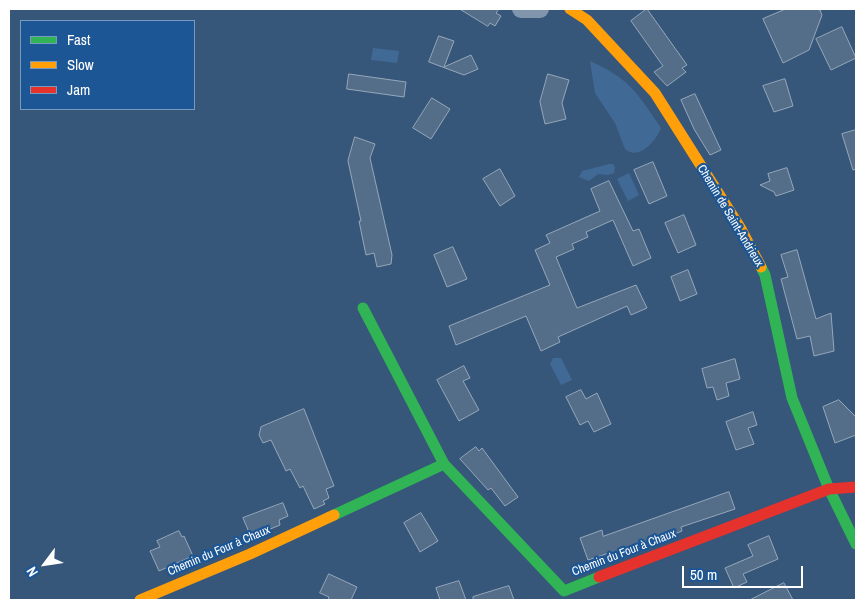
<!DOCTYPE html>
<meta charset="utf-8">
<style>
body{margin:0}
#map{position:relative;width:865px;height:609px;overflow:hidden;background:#37577a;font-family:"Archivo Narrow",sans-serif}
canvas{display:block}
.frame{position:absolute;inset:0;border:10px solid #fff;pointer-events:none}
.legend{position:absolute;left:20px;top:20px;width:175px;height:90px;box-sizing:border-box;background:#1c5695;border:1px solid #779abf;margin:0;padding:6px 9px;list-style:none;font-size:15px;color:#fff}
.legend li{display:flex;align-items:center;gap:10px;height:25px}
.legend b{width:25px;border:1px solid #779abf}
.north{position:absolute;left:20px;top:539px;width:50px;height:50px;-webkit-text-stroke:4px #1c5695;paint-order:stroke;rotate:239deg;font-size:14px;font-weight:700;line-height:20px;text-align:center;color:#fff}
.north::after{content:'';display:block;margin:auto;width:18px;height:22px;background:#fff;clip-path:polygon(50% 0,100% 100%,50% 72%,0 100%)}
.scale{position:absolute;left:682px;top:566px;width:121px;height:22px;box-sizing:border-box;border:2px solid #fff;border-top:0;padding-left:6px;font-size:15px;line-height:18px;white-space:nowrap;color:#fff;-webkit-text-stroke:4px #1c5695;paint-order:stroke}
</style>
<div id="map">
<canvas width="865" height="609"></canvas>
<div class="frame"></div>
<ul class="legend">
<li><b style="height:6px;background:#30b455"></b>Fast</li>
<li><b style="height:6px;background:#ff9f0a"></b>Slow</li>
<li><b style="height:6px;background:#e5322d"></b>Jam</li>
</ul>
<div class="north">N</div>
<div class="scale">50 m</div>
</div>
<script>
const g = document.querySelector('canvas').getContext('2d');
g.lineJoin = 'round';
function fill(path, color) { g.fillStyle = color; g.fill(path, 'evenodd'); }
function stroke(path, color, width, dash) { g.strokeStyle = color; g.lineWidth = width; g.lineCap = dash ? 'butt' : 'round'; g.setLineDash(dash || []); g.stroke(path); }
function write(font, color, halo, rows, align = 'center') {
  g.font = font + ' "Archivo Narrow",sans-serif'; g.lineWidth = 4.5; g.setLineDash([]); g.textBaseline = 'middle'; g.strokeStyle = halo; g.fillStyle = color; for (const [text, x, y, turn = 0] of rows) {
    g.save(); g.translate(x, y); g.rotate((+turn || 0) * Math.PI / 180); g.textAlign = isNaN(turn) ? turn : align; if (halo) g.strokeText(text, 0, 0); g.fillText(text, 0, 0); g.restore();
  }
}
const water = new Path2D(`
 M373,48l26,3 -2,12 -26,-3z
 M590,61c38,17 46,30 69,64l2,3c-5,13 -22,33 -36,21l-10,-26 -20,-30z
 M609,164h4l2,3 -1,6 -6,2 -10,-1 -9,7 -10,-4 3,-6z
 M629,173l10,22 -11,6 -11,-22z
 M553,358h8l11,22 -11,5 -11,-21z`);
const building = new Path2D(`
 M460,9h39l-3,4 5,3 -6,10 -5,-3 -2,3z
 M647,9l40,56 -5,3 4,4 -19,14 -13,-14 9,-6 -32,-45z
 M786,9h29l5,1 2,5 -13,35 -26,13 -20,-44z
 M842,27l14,31 -25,12 -15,-31z
 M439,36l15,5 -10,26 27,-12 7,14 -14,6 -35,-13z
 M349,74l57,8 -2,15 -57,-8z
 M548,74l21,6 -7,23 4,16 -21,5 -5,-22z
 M785,79l8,27 -19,6 -11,-26z
 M695,94l26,56 -11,5 -16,-26 -13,-29z
 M432,98l18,11 -19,30 -18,-11z
 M856,130v39l-3,1 -11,-36z
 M355,137l20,7 -5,14 22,97 -1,9 -14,3 -3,-14 -8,2 -7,-34h2l-13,-60z
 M653,162l14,34 -18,8 -15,-34z
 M787,168l7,22 -18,6 -2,-4 -14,-7 10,-4 -2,-7z
 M500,169l15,27 -15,10 -17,-27z
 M609,181l24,50 6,-2 12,29 -18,8 -20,-46 -27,12 2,5 -16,7 2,5 -18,8 21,51 59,-23 11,23 -16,7 -4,-9 -69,31 2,5 -19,9 -15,-35 -70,29 -7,-19 101,-41 -15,-35 15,-7 -4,-8 54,-24 -9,-22z
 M684,215l12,30 -18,8 -13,-30z
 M453,247l14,32 -20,8 -13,-32z
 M797,250l19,69 15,-6 3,38 -20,5 -4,-20 -13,3 -16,-60 7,-2 -7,-22z
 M688,270l9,24 -17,7 -9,-24z
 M735,359l5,20 -14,4 3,13 -12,4 -4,-13 -6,1 -5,-19z
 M464,366l6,12 -7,3 16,29 -20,11 -22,-41z
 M581,390l5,9 11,-6 14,31 -17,8 -6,-11 -8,4 -14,-28z
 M839,400l17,17v18l-21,8 -12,-36z
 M304,409l30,77 -8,3 3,9 -6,3 2,3 -11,5 -11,-23 -3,2 -10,-19 -4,2 -15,-31 -8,3 -4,-8 2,-8z
 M753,412l4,13 -9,3 6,16 -18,6 -10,-28z
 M476,447l3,4 3,-3 36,49 -13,9 -14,-18 -3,2 -28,-31z
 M729,492l6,17 -54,18 1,4 -41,16 -30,10 -2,-4 -21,7 -8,-22 22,-8 1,6z
 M283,503l5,13 -9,4 1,5 -29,12 -8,-19z
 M421,513l17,28 -18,11 -16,-29z
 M179,531l3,6 2,-1 9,20 -34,15 -9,-20 10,-4 -3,-6z
 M769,536l9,23 -35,15 4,8 -13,6 -9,-20 28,-12 -5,-11z
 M329,574l28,13 -6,13h-23l1,-3 -9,-4z
 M459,581l7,19h-26l-4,-12z
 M784,583l9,17h-43z
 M509,586l5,14h-41v-3z`);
const street = new Path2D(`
 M521,9h19`);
const fast = new Path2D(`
 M761,267l4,8 27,123 37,91 27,55
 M363,308l81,156 120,127 35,-14
 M334,515l110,-51`);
const slow = new Path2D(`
 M570,9l17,11 68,73 86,136 20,38
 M140,600l110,-46 84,-39`);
const jam = new Path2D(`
 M599,577l230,-88 27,-2`);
const streetNames = [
 ["Chemin de Saint-Andrieux",730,216,59],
 ["Chemin du Four à Chaux",219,551,-23],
 ["Chemin du Four à Chaux",624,553,-21]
];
fill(water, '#416995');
fill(building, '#546e89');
stroke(building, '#95a7ba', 1);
stroke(street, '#8196ad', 18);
stroke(fast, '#30b455', 11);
stroke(slow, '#ff9f0a', 11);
stroke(jam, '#e5322d', 11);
write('12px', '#fff', '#1c5695', streetNames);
</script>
